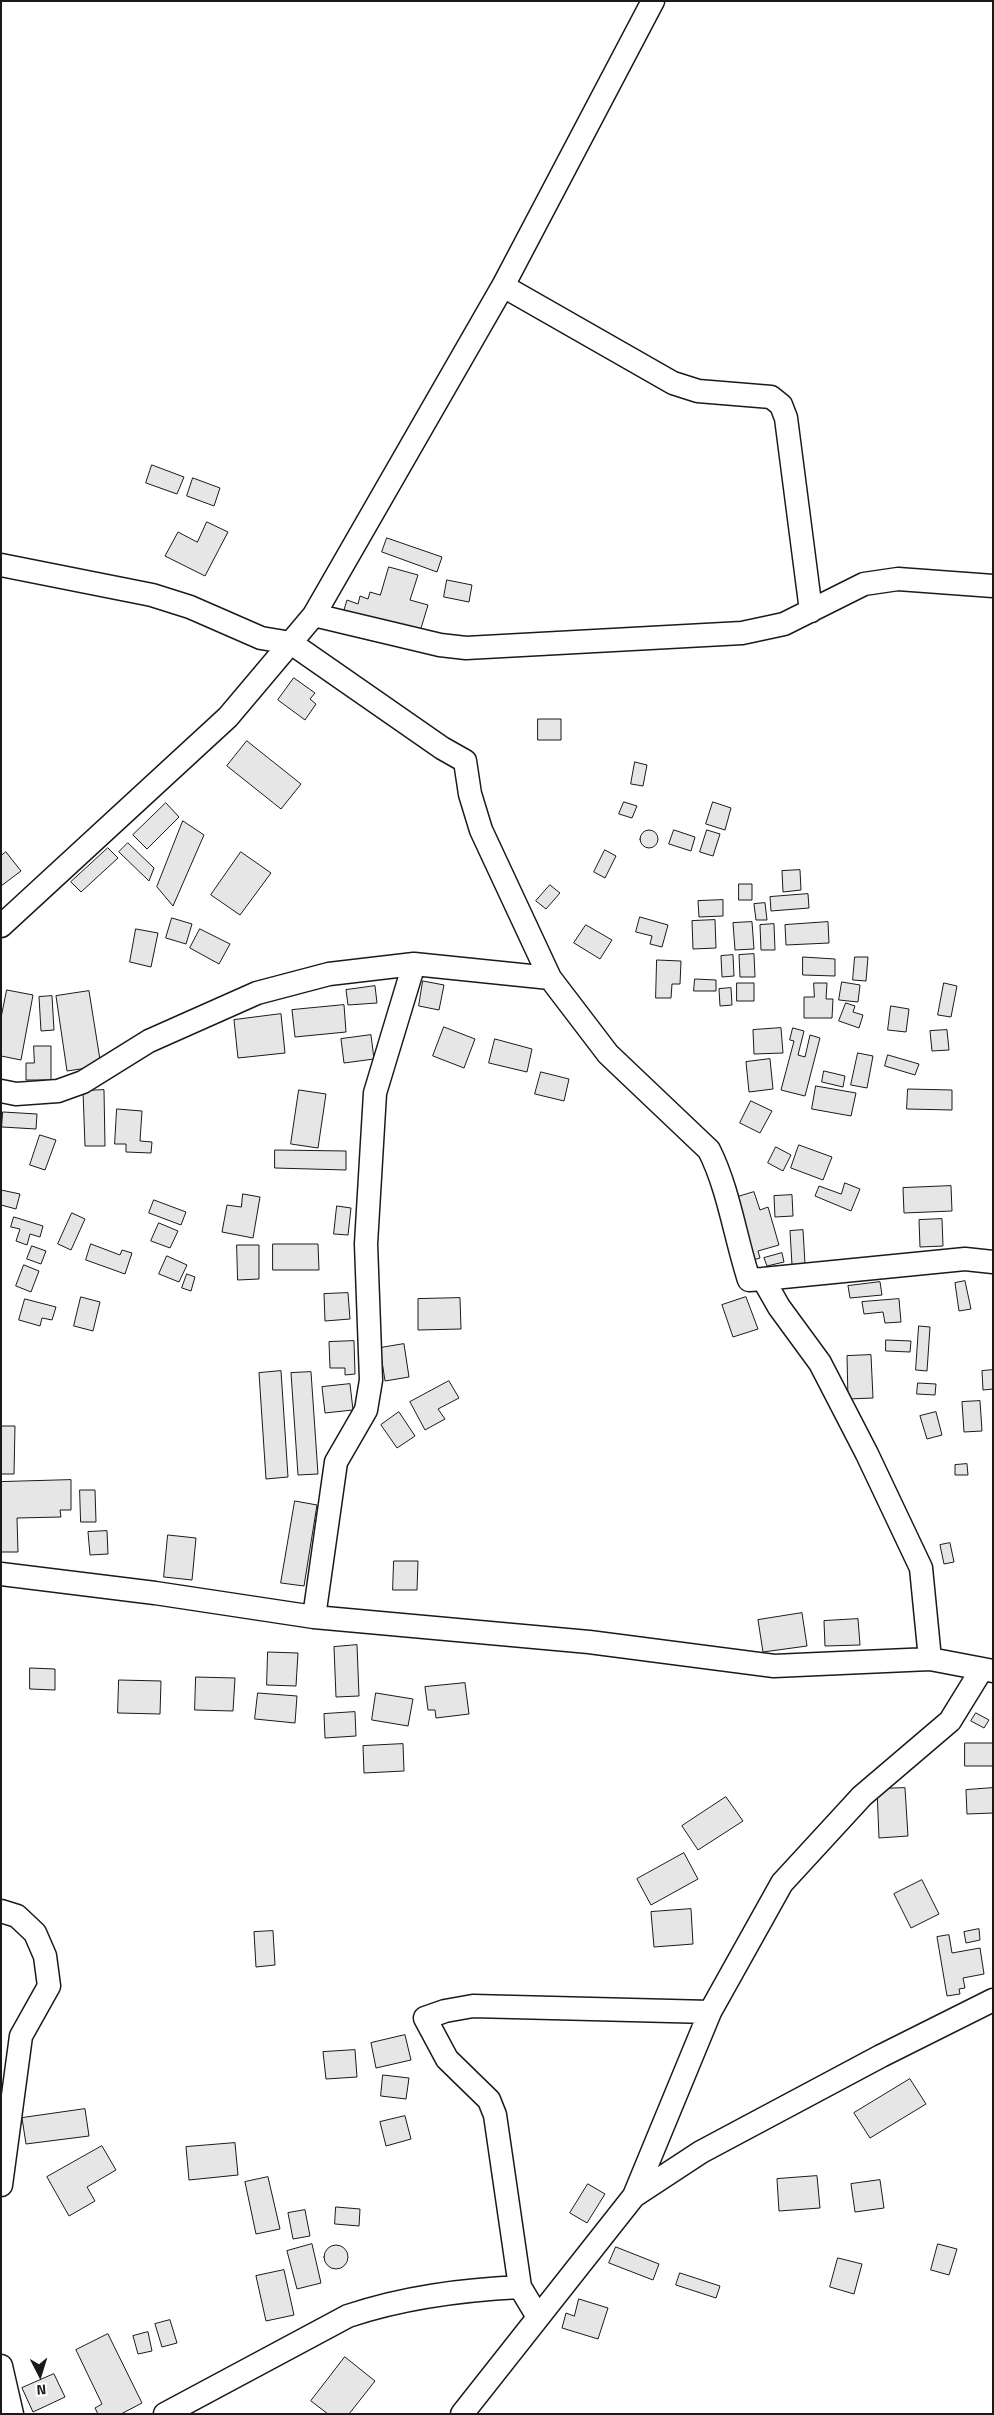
<!DOCTYPE html>
<style>
body{margin:0}
#map{position:relative;width:994px;height:2415px;overflow:hidden;background:#fff;font-family:"Titillium Web",sans-serif}
canvas{display:block}
.frame{position:absolute;inset:0;border:2px solid #1a1a1a;pointer-events:none}
.north{position:absolute;left:15px;top:2350px;width:50px;height:50px;-webkit-text-stroke:4px #fff;paint-order:stroke;rotate:175deg;font-size:14px;font-weight:700;line-height:20px;text-align:center;color:#1a1a1a}
.north::after{content:'';display:block;margin:auto;width:18px;height:22px;background:#1a1a1a;clip-path:polygon(50% 0,100% 100%,50% 72%,0 100%)}
</style>
<div id="map">
<canvas width="994" height="2415"></canvas>
<div class="frame"></div>
<div class="north">N</div>
</div>
<script>
const g = document.querySelector('canvas').getContext('2d');
g.lineJoin = 'round';
function fill(path, color) { g.fillStyle = color; g.fill(path, 'evenodd'); }
function stroke(path, color, width, dash) { g.strokeStyle = color; g.lineWidth = width; g.lineCap = dash ? 'butt' : 'round'; g.setLineDash(dash || []); g.stroke(path); }
const building = new Path2D(`
 M152,465l32,12 -7,17 -31,-11z
 M193,478l27,10 -6,18 -27,-10z
 M207,522l21,10 -23,44 -40,-20 13,-24 19,10z
 M387,538l55,19 -5,15 -55,-20z
 M389,567l29,8 -8,25 18,5 -9,30 -76,-22 4,-13 11,4 2,-8 8,3 2,-7 10,3z
 M447,580l25,5 -3,17 -25,-5z
 M294,678l21,15 -5,6 6,5 -11,16 -27,-20z
 M538,719h23v21h-23z
 M247,741l54,43 -20,25 -54,-43z
 M635,762l12,3 -4,21 -12,-2z
 M624,802l13,4 -5,12 -13,-4z
 M713,802l18,6 -6,22 -19,-6z
 M166,803l13,14 -32,32 -14,-14z
 M183,821l21,14 -31,71 -16,-19z
 M640 839a9 9 0 1 1 18 0a9 9 0 1 1-18 0Z
 M674,830l21,7 -4,14 -22,-7z
 M707,830l13,4 -7,22 -13,-4z
 M128,843l26,25 -5,13 -30,-29z
 M108,848l10,10 -37,34 -10,-10z
 M605,850l11,6 -11,22 -11,-6z
 M6,852l15,19 -20,15v-30z
 M241,852l30,21 -31,42 -29,-20z
 M800,870l1,20 -18,2 -1,-21z
 M739,884h13v16h-13z
 M550,885l10,8 -14,16 -10,-8z
 M808,894l1,14 -38,3 -1,-14z
 M723,900v16l-24,1 -1,-16z
 M765,903l2,17h-11l-2,-16z
 M640,917l28,8 -6,22 -12,-3 2,-8 -16,-4z
 M172,918l20,6 -6,20 -20,-6z
 M715,920l1,28 -23,1 -1,-28z
 M752,922l2,27 -19,1 -2,-27z
 M828,922l1,21 -43,2 -1,-20z
 M774,924l1,26h-14l-1,-25z
 M586,925l26,15 -12,19 -26,-16z
 M136,929l22,4 -7,34 -21,-5z
 M200,929l30,15 -11,20 -29,-16z
 M754,954l1,23h-15l-1,-22z
 M733,955l1,21 -12,1 -1,-21z
 M803,957l32,2v17l-32,-1z
 M855,957h13l-2,24 -13,-1z
 M657,960l24,1 -1,23h-8l-1,14h-15z
 M695,979l21,1v11h-22z
 M423,981l21,4 -5,25 -20,-4z
 M842,982l18,3 -2,17 -19,-2z
 M737,983h17v18h-17z
 M814,983h13l-1,16h7l-1,19h-28v-21h10z
 M944,983l13,3 -6,31 -13,-2z
 M375,986l2,17 -29,2 -2,-15z
 M731,988l1,17 -12,1 -1,-17z
 M7,990l26,5 -12,65 -20,-4v-38z
 M89,991l12,75 -34,5 -11,-75z
 M52,996l2,34 -13,1 -2,-34z
 M846,1003l9,3 -2,6 10,3 -4,13 -20,-7z
 M344,1005l2,27 -51,5 -3,-27z
 M891,1006l18,3 -3,23 -18,-2z
 M281,1014l4,39 -47,5 -4,-38z
 M444,1027l31,12 -11,29 -31,-12z
 M781,1028l2,25 -29,1 -1,-24z
 M793,1028l11,3 -6,24 7,2 5,-22 10,3 -15,58 -24,-6 13,-49 -4,-1z
 M947,1030l2,20 -17,1 -2,-20z
 M371,1035l3,24 -30,4 -3,-24z
 M495,1039l37,10 -5,23 -38,-9z
 M34,1046h17v34h-25v-17h8z
 M858,1053l15,3 -6,32 -16,-3z
 M888,1055l31,9 -4,11 -30,-9z
 M770,1059l3,30 -24,3 -3,-30z
 M824,1071l21,5 -2,11 -21,-5z
 M541,1072l28,7 -5,22 -29,-7z
 M816,1086l40,7 -5,23 -39,-7z
 M908,1089l44,1v20l-45,-1z
 M104,1090l1,56h-20l-2,-55z
 M299,1090l27,4 -8,54 -27,-4z
 M751,1101l21,10 -12,22 -20,-10z
 M117,1109l25,2 -2,30 12,1 -1,11 -25,-1v-8h-11z
 M3,1112l34,2 -1,15 -34,-2z
 M40,1135l16,5 -11,30 -15,-5z
 M799,1145l33,12 -9,23 -32,-12z
 M776,1147l15,8 -8,16 -15,-8z
 M275,1150l71,1v19l-71,-2z
 M845,1183l15,6 -9,22 -36,-15 4,-10 22,8z
 M951,1186l1,25 -48,2 -1,-25z
 M1,1190l19,4 -4,15 -15,-4z
 M754,1192l6,18 8,-3 11,38 -21,6 2,7 -10,3 -19,-62z
 M243,1194l17,3 -7,41 -31,-6 5,-27 14,2z
 M792,1195l1,21 -18,1 -1,-21z
 M154,1200l32,12 -5,13 -32,-12z
 M337,1206l14,2 -3,27 -14,-1z
 M72,1213l13,6 -14,31 -13,-6z
 M14,1217l29,9 -3,11 -10,-3 -3,11 -11,-4 4,-12 -9,-2z
 M942,1219l1,27 -23,1 -1,-27z
 M159,1223l19,8 -8,17 -19,-7z
 M803,1230l2,34 -13,1 -2,-34z
 M91,1244l29,11 2,-5 10,3 -7,21 -39,-14z
 M273,1244h45l1,26h-46z
 M237,1245h22v34l-21,1z
 M32,1246l14,5 -5,13 -14,-5z
 M782,1253l2,9 -17,4 -3,-8z
 M167,1256l20,9 -8,17 -20,-8z
 M24,1265l15,6 -8,21 -15,-6z
 M187,1274l8,3 -4,14 -9,-3z
 M965,1281l6,28 -12,2 -4,-28z
 M880,1282l2,13 -32,3 -2,-12z
 M348,1293l2,26 -25,2 -1,-27z
 M81,1297l19,5 -7,29 -19,-5z
 M746,1297l12,32 -25,8 -11,-32z
 M460,1298l1,31 -43,1v-31z
 M25,1299l31,8 -4,13 -10,-2 -2,8 -21,-6z
 M899,1299l2,23 -16,1 -2,-11 -19,2 -2,-12z
 M919,1326l11,1 -3,44 -11,-1z
 M886,1340l25,1 -1,11 -24,-1z
 M354,1341l1,33 -10,1v-7h-15l-1,-26z
 M404,1344l5,33 -24,4 -5,-33z
 M871,1355l2,43 -25,1 -1,-43z
 M993,1370v19l-10,1 -1,-19z
 M281,1371l7,106 -22,2 -7,-106z
 M311,1372l7,102 -20,1 -7,-102z
 M449,1381l10,17 -21,11 7,10 -20,11 -15,-28z
 M918,1383l18,1 -1,11 -18,-1z
 M350,1384l3,26 -28,3 -3,-26z
 M980,1401l2,30 -18,1 -2,-30z
 M399,1412l16,24 -18,12 -16,-23z
 M936,1412l6,23 -15,4 -7,-23z
 M1,1426h14l-1,48h-13z
 M967,1464l1,11h-13v-10z
 M71,1480v30h-11l1,7 -44,1 1,34h-17v-70z
 M80,1490h15l1,32h-15z
 M295,1501l22,4 -13,81 -23,-3z
 M107,1531l1,23 -18,1 -2,-23z
 M168,1535l28,3 -4,42 -28,-3z
 M950,1543l4,19 -10,2 -4,-19z
 M394,1561h24l-1,29h-24z
 M802,1613l5,33 -44,6 -5,-32z
 M858,1619l2,26 -35,1 -1,-25z
 M357,1645l2,51 -23,1 -2,-50z
 M268,1652l30,1 -2,33 -29,-1z
 M30,1668l25,1v21l-25,-1z
 M196,1677l39,1 -2,33 -38,-1z
 M119,1680l42,1 -1,33 -42,-1z
 M465,1683l4,31 -33,4 -1,-8h-7l-3,-23z
 M258,1693l39,3 -2,27 -40,-4z
 M376,1693l37,6 -5,27 -36,-6z
 M355,1712l1,24 -31,2 -1,-24z
 M976,1713l13,7 -5,8 -13,-7z
 M965,1743h28v23h-28z
 M403,1744l1,27 -40,2 -1,-27z
 M905,1788l3,48 -29,2 -2,-49z
 M993,1788v25l-26,1 -1,-24z
 M726,1797l17,24 -45,29 -16,-24z
 M684,1853l14,26 -47,26 -14,-26z
 M922,1880l17,34 -28,14 -17,-34z
 M691,1909l2,35 -39,3 -3,-35z
 M979,1929l1,11 -14,3 -2,-11z
 M273,1931l2,34 -19,2 -2,-35z
 M949,1935l3,18 28,-5 4,26 -21,4 2,10 -6,1 1,5 -13,2 -10,-59z
 M405,2035l6,25 -35,8 -5,-25z
 M355,2050l2,27 -31,2 -3,-27z
 M383,2075l26,3 -3,21 -25,-3z
 M910,2079l16,25 -56,34 -16,-25z
 M85,2109l4,27 -63,8 -4,-26z
 M405,2116l6,23 -25,7 -6,-24z
 M235,2143l3,32 -49,5 -3,-33z
 M102,2146l14,24 -29,17 8,14 -26,15 -22,-39z
 M817,2176l3,32 -41,3 -2,-32z
 M268,2177l12,52 -24,5 -11,-52z
 M880,2180l4,28 -29,4 -4,-28z
 M588,2184l17,10 -18,29 -17,-10z
 M336,2207l24,2 -1,17 -24,-2z
 M305,2210l5,26 -17,3 -5,-26z
 M312,2244l9,39 -24,6 -10,-38z
 M938,2244l19,5 -8,26 -18,-5z
 M324 2257a12 12 0 1 1 24 0a12 12 0 1 1-24 0Z
 M616,2247l43,17 -6,16 -44,-17z
 M838,2258l24,6 -8,30 -24,-7z
 M284,2270l10,45 -28,6 -10,-45z
 M680,2273l40,13 -4,12 -40,-13z
 M579,2299l29,9 -10,31 -36,-11 4,-15 8,3z
 M170,2320l7,23 -15,4 -7,-23z
 M148,2332l4,19 -14,3 -5,-18z
 M108,2334l34,69 -21,11h-23l-3,-6 7,-4 -26,-54z
 M345,2357l30,24 -26,33h-21l-17,-13z
 M54,2374l11,23 -32,15 -11,-24z`);
const minor = new Path2D(`
 M503,286l170,97 25,8 73,6 10,8 5,13 25,193
 M1,565l151,30 38,12 71,31 30,5 151,105 23,13 5,33 11,36 69,148 58,76 101,96c20,40 26,87 40,130l14,-1 16,28 41,56 47,91 54,114 9,91
 M314,615l126,30 26,3 276,-15 42,-9 80,-40 34,-5 95,7
 M1,926l227,-209 86,-102 189,-329 150,-285
 M1,1091l15,3 42,-3 25,-9 66,-41 108,-48 72,-19 85,-10 136,14
 M763,1279l202,-20 28,3
 M1,1574l154,19 159,24 275,25 185,24 156,-7 63,12
 M314,1617l22,-155 30,-52 5,-30 -5,-136 9,-151 39,-129
 M1,1911l16,5 18,17 10,23 4,30 -28,50 -20,149
 M634,2196l76,-184 72,-129 80,-87 88,-75 32,-52
 M520,2287l-25,-172 -6,-15 -42,-41 -22,-41 20,-7 28,-5 237,6
 M1,2366l11,48
 M165,2414l183,-98c56,-19 113,-26 172,-29l18,30
 M462,2414l172,-218 67,-44 180,-96 112,-56`);
fill(building, '#e6e6e6');
stroke(building, '#1a1a1a', 1);
stroke(minor, '#1a1a1a', 25);
stroke(minor, '#fff', 22);
</script>
